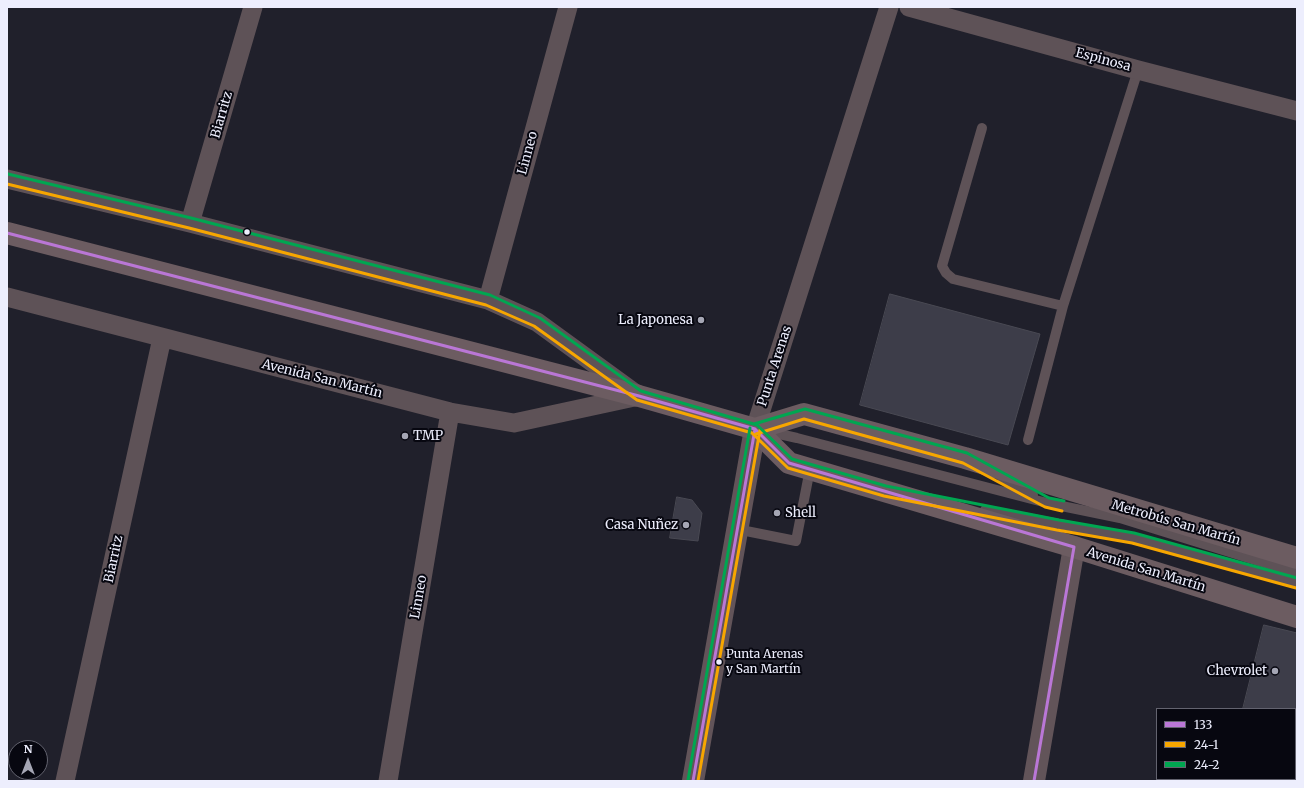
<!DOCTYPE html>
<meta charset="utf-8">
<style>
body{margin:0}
#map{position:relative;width:1304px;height:788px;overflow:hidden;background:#20202b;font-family:Merriweather,serif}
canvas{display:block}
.frame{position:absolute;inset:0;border:8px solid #edeefd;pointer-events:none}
.legend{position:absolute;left:1156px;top:708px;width:140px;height:72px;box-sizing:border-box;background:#070710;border:1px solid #63636f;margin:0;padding:5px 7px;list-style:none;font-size:12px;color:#edeefd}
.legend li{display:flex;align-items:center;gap:8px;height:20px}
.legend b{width:20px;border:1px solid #63636f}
.north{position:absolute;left:8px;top:740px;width:40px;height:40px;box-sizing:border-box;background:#070710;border:1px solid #63636f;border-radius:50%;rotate:0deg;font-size:11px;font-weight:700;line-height:16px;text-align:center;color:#edeefd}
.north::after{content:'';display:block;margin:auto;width:14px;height:18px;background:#a5a6b4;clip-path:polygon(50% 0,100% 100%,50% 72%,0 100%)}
</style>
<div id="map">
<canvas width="1304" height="788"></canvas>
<div class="frame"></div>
<ul class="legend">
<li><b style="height:5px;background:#ba77d6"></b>133</li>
<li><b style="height:5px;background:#f7a600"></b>24-1</li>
<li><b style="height:5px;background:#00a651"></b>24-2</li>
</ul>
<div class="north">N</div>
</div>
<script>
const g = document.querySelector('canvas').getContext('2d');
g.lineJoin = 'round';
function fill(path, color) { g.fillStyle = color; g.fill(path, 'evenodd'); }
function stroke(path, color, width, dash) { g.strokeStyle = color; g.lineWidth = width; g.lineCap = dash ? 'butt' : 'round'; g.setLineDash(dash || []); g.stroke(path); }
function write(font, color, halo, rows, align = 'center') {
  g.font = font + ' Merriweather,serif'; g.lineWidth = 4; g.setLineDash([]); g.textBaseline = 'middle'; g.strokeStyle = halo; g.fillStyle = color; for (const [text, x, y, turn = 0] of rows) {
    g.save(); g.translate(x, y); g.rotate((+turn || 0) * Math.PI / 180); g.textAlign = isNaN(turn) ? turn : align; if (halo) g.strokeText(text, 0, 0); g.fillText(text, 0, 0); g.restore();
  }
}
const building = new Path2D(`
 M890,294l150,40 -32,111 -148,-40z
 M677,497l15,3 10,13 -4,28 -28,-3z
 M1264,625l33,8v118l-2,8v-50h-52z
 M1226,779h64v2h-65z`);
const lane = new Path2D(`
 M982,128l-40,138 4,7 7,6 110,27 75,-236
 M766,431l31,7 250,65 73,15 177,55
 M1028,440l35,-134
 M1002,478l31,17
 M985,510l148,28 164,45
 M736,529l60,12 14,-72`);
const street = new Path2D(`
 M909,7l229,63 159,41
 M7,179l183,44 298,77 49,22 99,72
 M190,223l63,-216
 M7,297l443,115 64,11 125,-27
 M488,300l80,-293
 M755,429l134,-422
 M65,781l97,-443
 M388,781l62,-369`);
const secondary = new Path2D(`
 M693,781l62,-352
 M1034,781l40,-234`);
const primary = new Path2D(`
 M7,233l632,163 116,33 34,34 285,84 223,70
 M755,429l49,-15 161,44 332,100`);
const bus1 = new Path2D(`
 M7,233l632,163 116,33 34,34 285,84 -40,234
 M693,781l62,-352`);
const bus2 = new Path2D(`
 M7,184l182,44 297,77 48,21 103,74 115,33 36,35 96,28 173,34 75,13 164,45
 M756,434l48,-15 159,44 82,44 17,4
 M698,781l62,-351`);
const bus3 = new Path2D(`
 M8,174l183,44 299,77 50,23 101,73 116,34 35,34 94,27 173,34 75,13 163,45
 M754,424l51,-15 162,44 82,45 15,3
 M688,780l62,-352`);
const markers = [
 [247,232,3.5,"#edeefd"],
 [701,320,4,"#a5a6b4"],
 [405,436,4,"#a5a6b4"],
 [777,513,4,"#a5a6b4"],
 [686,525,4,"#a5a6b4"],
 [719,662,3.5,"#edeefd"],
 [1275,671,4,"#a5a6b4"]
];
const busNames = [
 ["Punta Arenas",726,655],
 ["y San Martín",726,670]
];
const streetNames = [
 ["Espinosa",1103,60,15],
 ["Biarritz",222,115,-74],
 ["Linneo",528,153,-75],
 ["Punta Arenas",775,366,-72],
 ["Avenida San Martín",322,379,14],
 ["Metrobús San Martín",1176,523,16],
 ["Biarritz",114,559,-78],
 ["Avenida San Martín",1146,570,17],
 ["Linneo",419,597,-80]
];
const poiNames = [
 ["La Japonesa",693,320],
 ["TMP",413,436,"left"],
 ["Shell",785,513,"left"],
 ["Casa Nuñez",678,525],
 ["Chevrolet",1267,671]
];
fill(building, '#3d3d49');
stroke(building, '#494953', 1);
stroke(lane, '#5e5257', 10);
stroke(street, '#5e5257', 19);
stroke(secondary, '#625459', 22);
stroke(primary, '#6c5c61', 22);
stroke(bus1, '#ba77d6', 3);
stroke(bus2, '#f7a600', 3);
stroke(bus3, '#00a651', 3);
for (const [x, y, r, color] of markers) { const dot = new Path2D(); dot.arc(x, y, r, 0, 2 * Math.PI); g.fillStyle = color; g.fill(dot); stroke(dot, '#070710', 1.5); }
write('12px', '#edeefd', '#070710', busNames, 'left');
write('13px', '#edeefd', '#070710', streetNames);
write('13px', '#edeefd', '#070710', poiNames, 'right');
</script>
